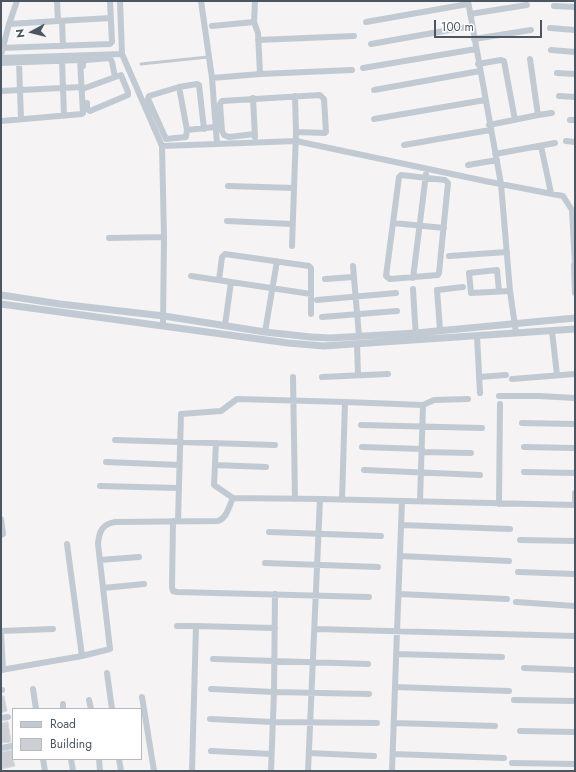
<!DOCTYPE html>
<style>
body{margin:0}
#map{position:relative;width:576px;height:772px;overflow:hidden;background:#f5f3f3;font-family:Jost,sans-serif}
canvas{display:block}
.frame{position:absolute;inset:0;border:2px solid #4a5661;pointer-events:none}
.legend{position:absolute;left:12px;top:708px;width:130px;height:52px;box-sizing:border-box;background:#fff;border:1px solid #b7bbc0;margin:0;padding:5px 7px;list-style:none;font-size:12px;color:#4a5661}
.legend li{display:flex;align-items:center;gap:8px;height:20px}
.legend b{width:20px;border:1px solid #b7bbc0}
.north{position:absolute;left:12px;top:12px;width:40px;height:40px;-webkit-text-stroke:3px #fff;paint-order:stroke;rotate:263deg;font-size:11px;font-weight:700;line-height:16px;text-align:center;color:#4a5661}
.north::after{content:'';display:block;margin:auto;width:14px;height:18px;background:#4a5661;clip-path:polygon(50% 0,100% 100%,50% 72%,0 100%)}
.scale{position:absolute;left:434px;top:20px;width:108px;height:18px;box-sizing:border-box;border:2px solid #4a5661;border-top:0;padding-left:5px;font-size:12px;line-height:14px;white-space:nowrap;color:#4a5661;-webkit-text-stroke:3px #fff;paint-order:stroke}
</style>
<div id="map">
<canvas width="576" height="772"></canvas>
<div class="frame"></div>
<ul class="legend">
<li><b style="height:5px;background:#c1cad2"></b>Road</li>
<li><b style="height:11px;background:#cdcfd5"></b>Building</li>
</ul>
<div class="north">N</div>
<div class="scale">100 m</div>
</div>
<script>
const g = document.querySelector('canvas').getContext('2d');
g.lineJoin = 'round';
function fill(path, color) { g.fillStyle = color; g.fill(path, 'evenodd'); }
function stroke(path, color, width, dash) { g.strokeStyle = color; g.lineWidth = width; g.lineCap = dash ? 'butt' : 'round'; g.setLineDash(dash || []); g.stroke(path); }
const building = new Path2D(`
 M1,696h3l3,15 -6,2z
 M8,722l3,20 -10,1v-20z
 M13,750v9l2,7 -13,3 -1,-17z`);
const service = new Path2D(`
 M141,64l67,-7`);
const minor = new Path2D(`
 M120,1l2,53 40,92 2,91 -1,88
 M468,1l33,183 9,107 6,42
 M554,6l21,1
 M470,14l57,-9
 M58,21l53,-3
 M62,21l1,25
 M254,22l4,11 2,41
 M366,22l102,-18
 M9,24l49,-3 -1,-20
 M212,26l42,-4 1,-21
 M550,28l25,2
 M474,39l57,-9
 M258,40l96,-4
 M371,44l101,-18
 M1,48l109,-4 2,-2 -2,-41
 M551,50l24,2
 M1,55l8,-31 8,-23
 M1,58l121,-4
 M62,60l2,56
 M19,62l2,57
 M1,63l79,-3 3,53 -1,1 -81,7
 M478,64l23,-4 3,1 11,59
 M83,66v-4l3,-2 24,-2 2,4 3,15
 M363,68l113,-19
 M557,73l18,1
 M212,78l48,-4 92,-4
 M179,87l8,43 28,-3
 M85,88l33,-12
 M374,90l106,-19
 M1,91l81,-4
 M295,96l1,36
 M559,96l16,1
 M253,98l2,39
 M87,103v6l3,2 38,-16v-3l-7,-17
 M538,115l14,-2
 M374,119l111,-19
 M570,120h5
 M489,125l49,-10 -8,-56
 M187,130l-1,7 -20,2 -18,-40 1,-3 30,-9 18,-3 2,1 5,44
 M254,134l-25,3 -5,-2 -2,-4 -2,-27 2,-3 98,-6 4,4 2,33 -1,1 -29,-1 -4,114
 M566,141l9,1
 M217,144l79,-3 189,40 78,15 9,14 3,55
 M404,145l86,-15
 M162,146l55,-2 -5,-66 -11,-77
 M541,146l10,47
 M495,154l60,-11
 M468,165l29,-5
 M401,175l44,5 3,3 -9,90 -1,2 -48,4 -4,-3 13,-99z
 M228,186l66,2
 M227,221l65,3
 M393,223l51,5
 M109,238l55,-1
 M449,256l58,-4
 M574,265l1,28
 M353,266l6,70
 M191,276l120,18
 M413,278l13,-104
 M325,279l29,-2
 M219,280l3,-23 3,-3 84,12 2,2v46
 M413,289l3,49
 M499,291l-2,-21 -28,3 2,20 39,-2
 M317,300l79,-7
 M322,317l75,-6
 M225,325l6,-43
 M440,330l-3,-40 26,-3
 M552,331l5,44
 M265,332l12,-71
 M477,336l3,57
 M357,344l1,31
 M293,377l2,122
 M322,377l66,-3
 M479,377l27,-2
 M512,379l63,-5
 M499,396h40l36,2
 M345,402l78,3 11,-5 34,-1
 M522,423l53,1
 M361,425l121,3
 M115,440l160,5
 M216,443l-2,42 19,13
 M362,447l60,2
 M524,447l51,1
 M422,452l49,1
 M106,462l73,3
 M215,465l51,2
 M364,470l116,5
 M524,472l51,1
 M100,486l78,2
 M320,499l255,6
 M420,501l3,-96
 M499,504l1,-100
 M575,505v-12
 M1,519l2,15 -2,1
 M173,521l-1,66 1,4 4,1 192,5
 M178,521l3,-107 40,-3 16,-12 108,3 -3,98
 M401,525l109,4
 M269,532l112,4
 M520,540l55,1
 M67,544l15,112
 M400,556l109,5
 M100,560l39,-3
 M265,563l113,4
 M518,572l57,2
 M103,588l41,-4
 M399,594l108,5
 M516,602l59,4
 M177,626h19
 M315,629l260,7
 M1,631l52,-2
 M1,633l2,37
 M396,654l106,3
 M213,659l155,5
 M524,668l51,2
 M1,670l81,-14 28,-7 -12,-105c1,-12 4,-20 17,-22l103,-1c9,-3 11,-15 15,-23l87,1 -12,272
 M107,673l5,36
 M395,687l114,4
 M33,689l3,20
 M211,689l63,3 95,2
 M1,690h1
 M142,697l12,74
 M89,700l2,9
 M514,700l61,1
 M63,704v5
 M1,718l7,-1
 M210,719l63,3 104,1
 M394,723l101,3
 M520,731l55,1
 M1,748l11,-2
 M211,751l60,3
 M309,753l65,3
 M393,754l111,4
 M43,759l2,12
 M71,759l2,12
 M99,759l1,12
 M119,759l2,12
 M512,763l63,1
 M192,771l4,-145 79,2
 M271,771l3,-79 1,-98
 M392,771l5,-140 5,-130`);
const tertiary = new Path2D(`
 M1,295l59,9 104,12 101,16 46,5 19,1 86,-5 159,-15
 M1,304l287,39 36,3 251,-17`);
fill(building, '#cdcfd5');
stroke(building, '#d7d9de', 1);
stroke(service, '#c1cad2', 3);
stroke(minor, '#c1cad2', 6);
stroke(tertiary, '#c1cad2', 7);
</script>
